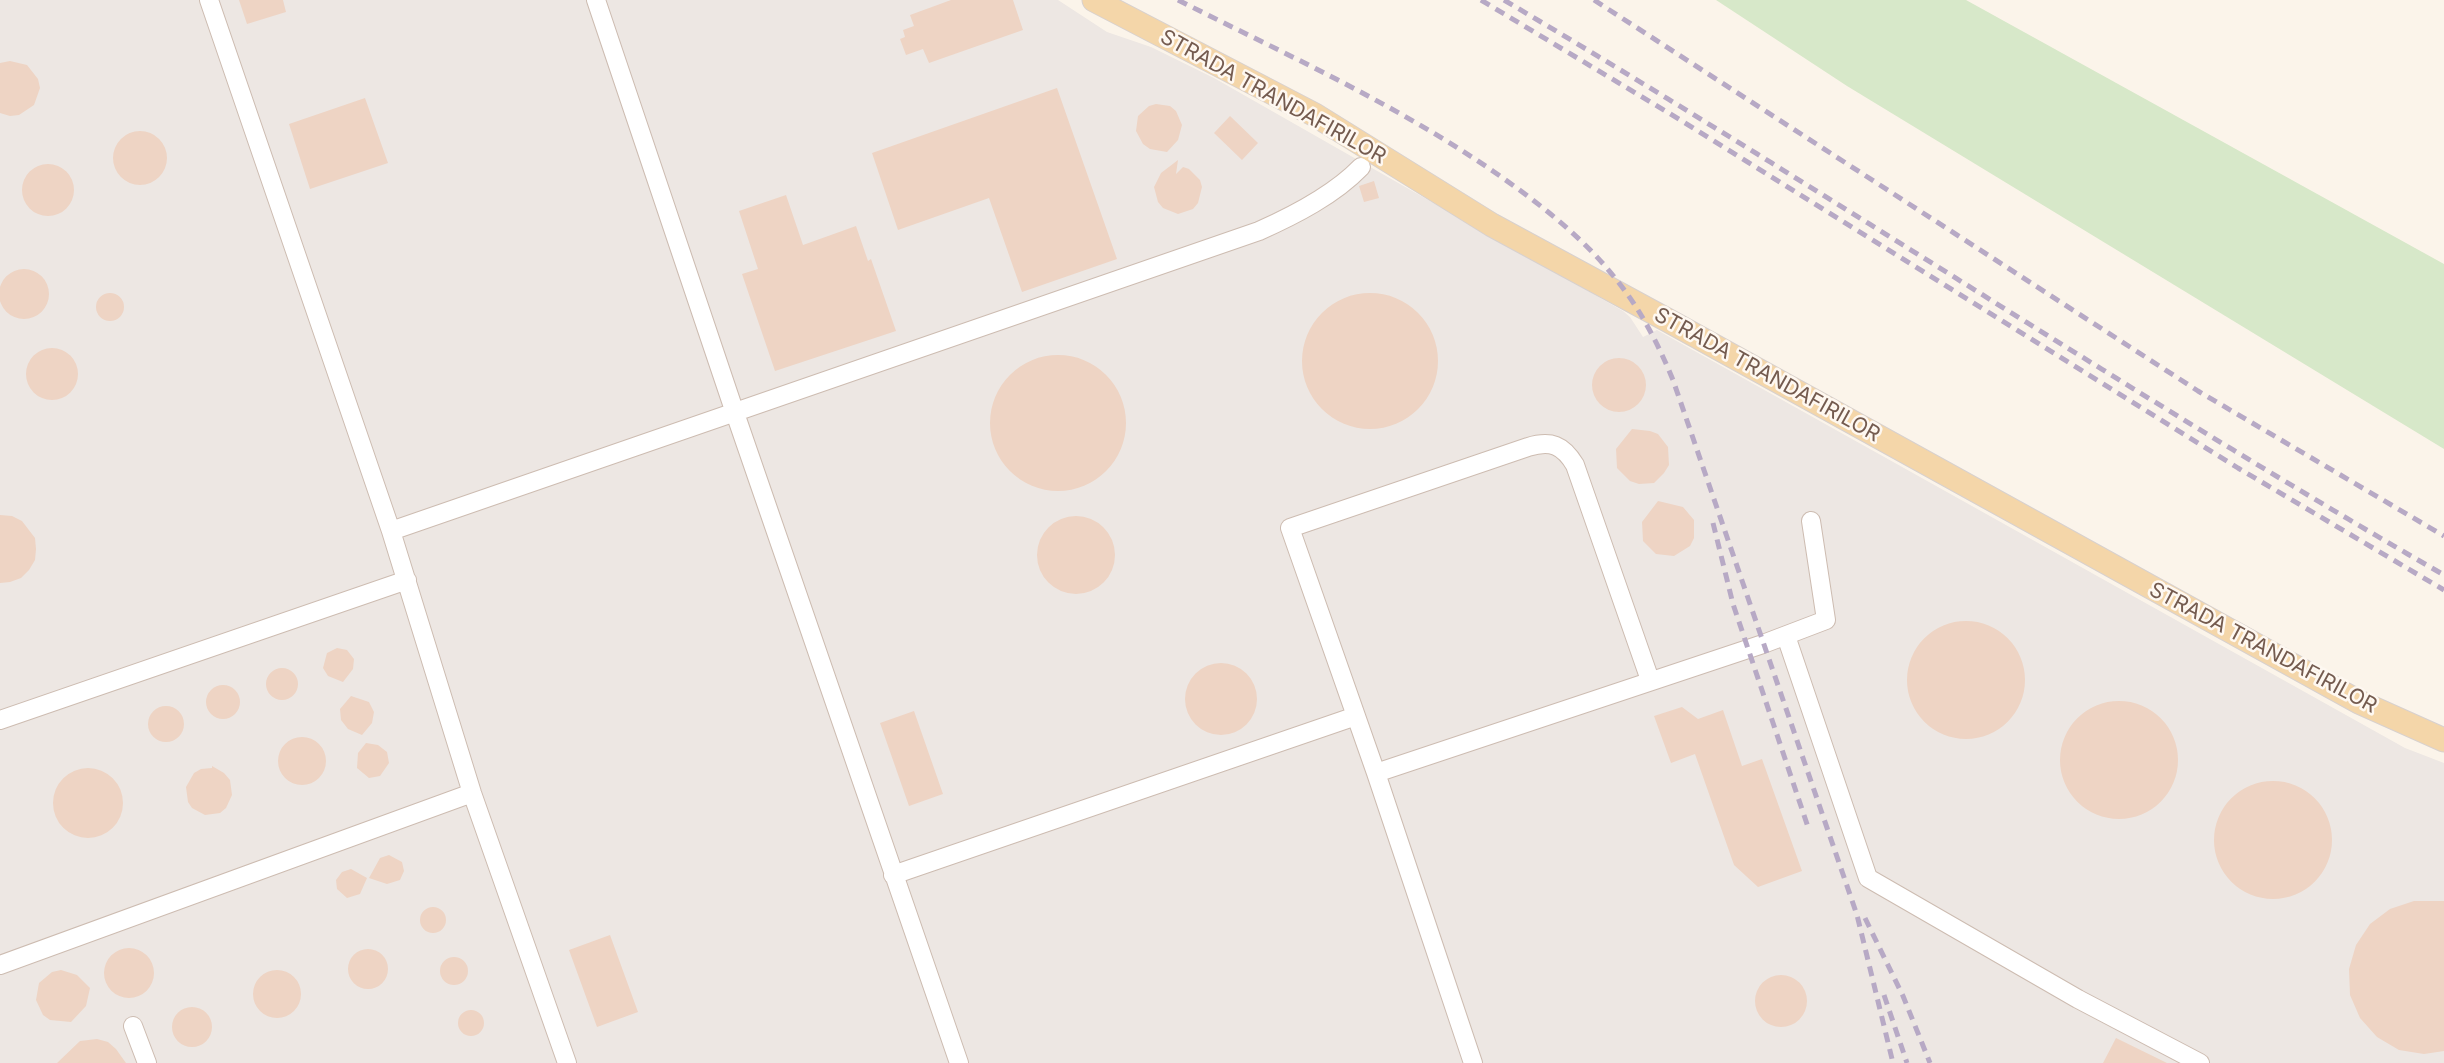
<!DOCTYPE html>
<style>
body{margin:0}
canvas{display:block;background:#fbf4ea}
</style>
<canvas width="2444" height="1063"></canvas>
<script>
const g = document.querySelector('canvas').getContext('2d');
g.lineJoin = 'round';
function fill(path, color) { g.fillStyle = color; g.fill(path, 'evenodd'); }
function stroke(path, color, width, dash) { g.strokeStyle = color; g.lineWidth = width; g.lineCap = dash ? 'butt' : 'round'; g.setLineDash(dash || []); g.stroke(path); }
function write(font, color, halo, rows, align = 'center') {
  g.font = font + ' Inter,sans-serif'; g.lineWidth = 5; g.setLineDash([]); g.textBaseline = 'middle'; g.strokeStyle = halo; g.fillStyle = color; for (const [text, x, y, turn = 0] of rows) {
    g.save(); g.translate(x, y); g.rotate((+turn || 0) * Math.PI / 180); g.textAlign = isNaN(turn) ? turn : align; if (halo) g.strokeText(text, 0, 0); g.fillText(text, 0, 0); g.restore();
  }
}
const industrial = new Path2D(`
 M0,0h1058l49,32 44,15 63,31 409,233 7,6 13,20 14,-7 748,418 39,15v300h-2444z`);
const green = new Path2D(`
 M1716,0h250l478,264v185l-597,-363z`);
const building = new Path2D(`
 M239,0h44l3,12 -39,12z
 M951,0h62l10,30 -94,33 -6,-14 -17,6 -6,-16 5,-2 -2,-7 11,-4 -4,-11z
 M10,61l17,4 11,14 2,9 -6,17 -15,10 -9,1 -10,-3v-50z
 M1057,88l60,171 -95,33 -33,-94 -91,32 -26,-77z
 M365,98l23,65 -78,26 -21,-65z
 M1156,104l14,2 6,5 6,14 -4,15 -11,12 -17,-3 -7,-5 -7,-13 2,-15 11,-10z
 M1230,116l28,27 -16,17 -28,-27z
 M113 158a27 27 0 1 1 54 0a27 27 0 1 1-54 0Z
 M1178,160l-2,14 7,-7 6,2 11,11 2,7 -4,16 -5,6 -15,5 -15,-6 -5,-6 -4,-15 7,-14z
 M22 190a26 26 0 1 1 52 0a26 26 0 1 1-52 0Z
 M1374,181l5,17 -15,4 -5,-16z
 M786,195l17,50 53,-19 12,35 3,-2 25,72 -121,40 -33,-97 16,-5 -19,-58z
 M-1 294a25 25 0 1 1 50 0a25 25 0 1 1-50 0Z
 M96 307a14 14 0 1 1 28 0a14 14 0 1 1-28 0Z
 M1302 361a68 68 0 1 1 136 0a68 68 0 1 1-136 0Z
 M26 374a26 26 0 1 1 52 0a26 26 0 1 1-52 0Z
 M990 423a68 68 0 1 1 136 0a68 68 0 1 1-136 0Z
 M1592 385a27 27 0 1 1 54 0a27 27 0 1 1-54 0Z
 M1632,429l18,2 8,3 10,13 1,18 -5,8 -10,10 -15,1 -9,-3 -13,-13 -1,-19z
 M1658,501l25,6 11,13v18l-4,8 -16,10 -18,-2 -13,-13 -1,-19z
 M0,515l12,1 10,5 13,17 1,11 -1,11 -6,10 -8,8 -11,4 -10,1z
 M1037 555a39 39 0 1 1 78 0a39 39 0 1 1-78 0Z
 M1907 680a59 59 0 1 1 118 0a59 59 0 1 1-118 0Z
 M337,648l10,2 7,9 -1,10 -10,13 -15,-6 -5,-8 4,-15z
 M1185 699a36 36 0 1 1 72 0a36 36 0 1 1-72 0Z
 M266 684a16 16 0 1 1 32 0a16 16 0 1 1-32 0Z
 M206 702a17 17 0 1 1 34 0a17 17 0 1 1-34 0Z
 M351,696l18,6 5,10 -2,11 -10,12 -14,-6 -7,-9 -1,-11z
 M2060 760a59 59 0 1 1 118 0a59 59 0 1 1-118 0Z
 M148 724a18 18 0 1 1 36 0a18 18 0 1 1-36 0Z
 M1682,707l16,12 25,-9 19,56 20,-7 40,112 -44,16 -24,-22 -39,-111 -24,9 -17,-47z
 M914,711l29,83 -34,12 -29,-83z
 M278 761a24 24 0 1 1 48 0a24 24 0 1 1-48 0Z
 M366,743l12,2 9,7 2,11 -9,13 -11,2 -12,-10 1,-15z
 M212,766l12,7 6,7 2,15 -6,13 -6,5 -15,2 -13,-7 -4,-6 -2,-15 8,-14 7,-4 11,-1z
 M53 803a35 35 0 1 1 70 0a35 35 0 1 1-70 0Z
 M2214 840a59 59 0 1 1 118 0a59 59 0 1 1-118 0Z
 M389,855l13,7 2,9 -4,9 -13,4 -18,-6 11,-20z
 M351,869l16,9 -7,16 -13,4 -10,-9 -1,-9 6,-8z
 M2414,901h30v150l-20,3 -25,-4 -22,-13 -17,-19 -10,-23 -1,-26 7,-24 14,-21 20,-15z
 M420 920a13 13 0 1 1 26 0a13 13 0 1 1-26 0Z
 M610,935l28,77 -41,15 -28,-77z
 M104 973a25 25 0 1 1 50 0a25 25 0 1 1-50 0Z
 M348 969a20 20 0 1 1 40 0a20 20 0 1 1-40 0Z
 M440 971a14 14 0 1 1 28 0a14 14 0 1 1-28 0Z
 M61,970l16,5 13,13 -4,18 -15,16 -21,-2 -7,-5 -7,-15 3,-17 13,-11z
 M253 994a24 24 0 1 1 48 0a24 24 0 1 1-48 0Z
 M1755 1001a26 26 0 1 1 52 0a26 26 0 1 1-52 0Z
 M172 1027a20 20 0 1 1 40 0a20 20 0 1 1-40 0Z
 M458 1023a13 13 0 1 1 26 0a13 13 0 1 1-26 0Z
 M2116,1038l51,25h-64z
 M97,1039l11,3 8,7 10,14h-69l23,-22z`);
const minor = new Path2D(`
 M209,0l182,531 81,262 95,270
 M596,0l139,413 224,650
 M391,531l868,-300c36,-16 75,-36 102,-64
 M1786,636l82,242 210,121 122,64
 M0,720l407,-140
 M1376,773l387,-129 63,-24 -15,-99
 M893,875l463,-159
 M0,965l472,-172
 M133,1026l14,37
 M1473,1063l-97,-290 -86,-245 238,-81c23,-7 35,-2 47,18l75,215`);
const major = new Path2D(`
 M1094,0l221,115 177,110 177,96 690,381 85,38`);
const rail = new Path2D(`
 M1178,0c109,55 222,106 322,176 44,31 86,64 119,107 23,29 40,63 54,97l184,535 36,148
 M1481,0l201,121 556,347 206,122
 M1504,0c316,187 622,392 940,575
 M1594,0l604,391 246,145
 M1713,523l20,81 75,223
 M1865,918l38,78 27,67
 M1884,995l23,68`);
const streetNames = [
 ["STRADA TRANDAFIRILOR",1273,97,29],
 ["STRADA TRANDAFIRILOR",1767,375,29],
 ["STRADA TRANDAFIRILOR",2263,648,28]
];
fill(industrial, '#ede7e3');
fill(green, '#d7e8c9');
fill(building, '#eed4c4');
stroke(minor, '#cdbcb1', 20);
stroke(major, '#d8d1ce', 25);
stroke(minor, '#fff', 18);
stroke(major, '#f4d6a9', 23);
stroke(rail, '#b7a9c5', 5, [10, 7]);
write('21px', '#745b4f', '#fef8f1', streetNames);
</script>
